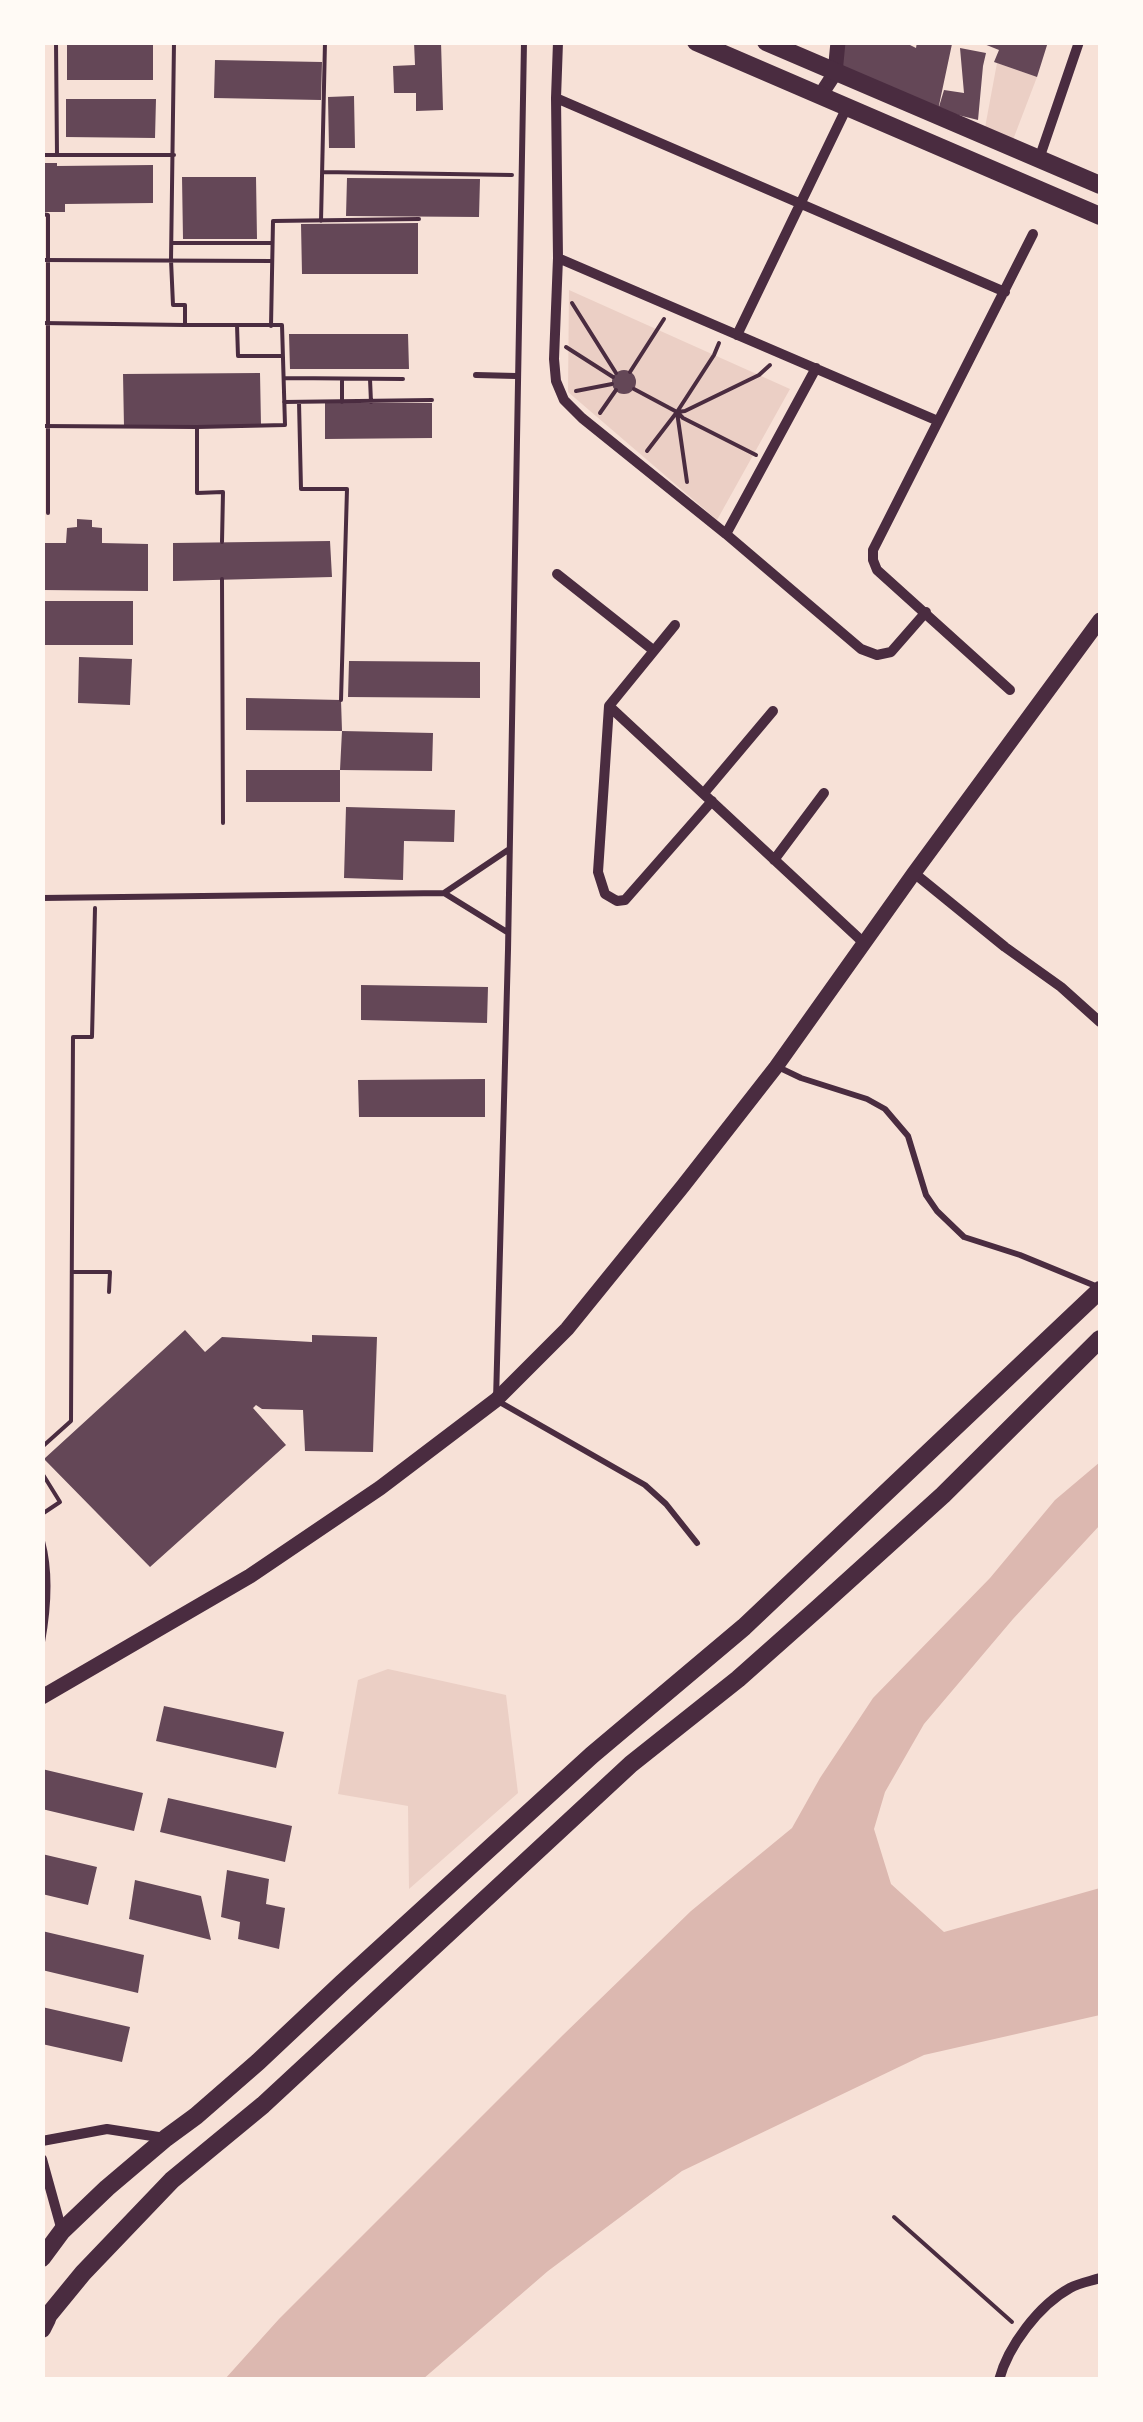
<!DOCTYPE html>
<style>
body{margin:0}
#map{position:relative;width:1143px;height:2422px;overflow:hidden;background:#f7e1d7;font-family:"Alegreya Sans",sans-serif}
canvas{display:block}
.frame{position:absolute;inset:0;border:45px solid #fffaf5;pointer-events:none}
</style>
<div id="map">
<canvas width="1143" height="2422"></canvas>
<div class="frame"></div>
</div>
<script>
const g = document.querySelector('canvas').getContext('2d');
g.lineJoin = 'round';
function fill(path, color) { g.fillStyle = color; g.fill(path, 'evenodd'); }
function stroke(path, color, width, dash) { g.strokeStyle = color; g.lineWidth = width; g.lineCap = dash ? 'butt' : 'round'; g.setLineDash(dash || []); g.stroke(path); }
const green = new Path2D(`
 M997,63l40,14 -26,68 -27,-12z
 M569,290l221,99 -73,131 -149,-128z
 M388,1669l118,26 12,98 -109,96 -1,-83 -70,-12 20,-114z`);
const water = new Path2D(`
 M1100,1462v63l-87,94 -89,105 -39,68 -11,37 17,55 53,48 156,-44v127l-176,40 -242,116 -134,100 -125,108h-198l54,-60 284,-284 128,-124 101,-83 28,-50 53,-80 117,-120 65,-78z`);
const building = new Path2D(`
 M67,42h86v38h-86z
 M414,42h27l2,68 -27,1v-18h-22l-1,-27 22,-1z
 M843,42h61l12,6 1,-6 35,2 -14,66 -98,-40z
 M979,42h69l-11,35 -43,-15 5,-12z
 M960,48l26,5 -3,13 -5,54 -40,-10 6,-20 20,3z
 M215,60l107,2 -1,38 -107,-2z
 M354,96l1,52h-26l-1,-51z
 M66,99h90l-1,39 -89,-1z
 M42,163h15v3l96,-1v38l-88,1v8h-23z
 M182,177h74l1,62h-74z
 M347,178l133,1 -1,38 -133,-1z
 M418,223v51h-116l-1,-50z
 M289,334h119l1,35h-119z
 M612 382a12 12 0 1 1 24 0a12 12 0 1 1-24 0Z
 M260,373l1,52 -137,2 -1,-53z
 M325,403h107v35l-107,1z
 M77,519l15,1v7l10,1v15l46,1v47l-106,-1v-47h24l1,-15 10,-1z
 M330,541l2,36 -159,4v-38z
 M42,601h91v44h-91z
 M79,657l53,2 -2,46 -52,-2z
 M349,661l131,1v36l-132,-1z
 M246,698l95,2 1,31 -96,-1z
 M342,731l91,2 -1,38 -92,-1z
 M246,770h94v32h-94z
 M346,807l109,3 -1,32 -50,-1 -1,39 -59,-2z
 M361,985l127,2 -1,36 -126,-3z
 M485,1079v38h-126l-1,-37z
 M185,1330l20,22 17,-15 90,5v-7l65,2 -4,115 -68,-1 -2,-41 -41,-1 -6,-4 -3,3 33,37 -136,122 -106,-108z
 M164,1706l120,26 -8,36 -120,-27z
 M42,1769l101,24 -9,38 -92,-22z
 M168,1798l124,28 -7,36 -125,-30z
 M42,1854l55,13 -9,38 -46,-11z
 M227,1870l42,9 -3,25 19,4 -6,41 -41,-10 2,-17 -19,-5z
 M135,1880l66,16 10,44 -82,-21z
 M42,1931l102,24 -6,38 -96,-23z
 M42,2007l88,20 -8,35 -80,-18z`);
const path = new Path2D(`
 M56,42l1,113
 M42,155h132
 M322,172l190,3
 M42,214l6,1v298
 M321,221l4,-179
 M172,243h100
 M42,260l230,1
 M572,303l44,70
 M42,323l143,2v-20h-12l-2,-45 3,-218
 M185,325h52l1,31h45
 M271,326l2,-105 146,-2
 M566,347l47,30
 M630,372l34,-53
 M284,378l119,1
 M370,379l1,23
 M342,381v21
 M634,389l43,23 37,-57 5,-12
 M576,391l36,-7
 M284,402l148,-2
 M299,402l2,87h46l-6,211
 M677,412l6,6 73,37
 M677,412l10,70
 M600,413l16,-23
 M42,426l155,1
 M647,451l30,-39 8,-1 74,-36 11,-10
 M222,542l1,-50 -26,1v-66l88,-2 -3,-100h-45
 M222,579l1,244
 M72,1272h38l-1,20
 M42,1447l29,-26 2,-384h19l3,-129
 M42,1473l18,29 -18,12
 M894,2217l118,105`);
const service = new Path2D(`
 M524,42l-16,908 -12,450 149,85 21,19 31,39
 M476,375l40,1
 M444,893l64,-43
 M42,898l402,-5 63,39
 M778,1067l23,11 66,21 18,10 23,27 18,59 11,16 27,26 56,18 78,32
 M42,1541c9,33 6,68 0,101`);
const minor = new Path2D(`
 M558,42l-2,56 2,160 -4,101 2,22 8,19 18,18 144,116 135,115 16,6 14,-3 35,-40
 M556,98l449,194
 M1039,159l40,-117
 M558,258l380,163
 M737,335l110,-228
 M726,534l90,-166
 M557,574l96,76
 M1010,690l-133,-120 -4,-10v-10l160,-316
 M609,706l256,238
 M609,706l-11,166 7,22 12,7 8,-1 87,-99
 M609,706l66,-81
 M704,793l69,-82
 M774,860l50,-67
 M914,873l91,74 56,40 39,35
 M42,2141l65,-12 58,9
 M42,2159l20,72
 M999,2380c9,-34 40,-75 71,-92 9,-5 21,-7 30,-10`);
const tertiary = new Path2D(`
 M820,96l15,-23 3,-31
 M42,1697l208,-121 130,-88 116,-88 71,-71 116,-143 93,-119 138,-194 186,-253`);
const secondary = new Path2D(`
 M42,2258l20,-27 45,-43 59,-50 30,-22 62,-54 84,-79 250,-228 152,-128 356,-337
 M42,2323l41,-50 89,-93 91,-75 368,-341 107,-85 80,-71 125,-113 157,-156`);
const primary = new Path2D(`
 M696,42l404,174
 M766,42l334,143
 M42,2329l5,-10`);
fill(green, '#ebcfc5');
fill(water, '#dcb8b0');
fill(building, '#644757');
stroke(path, '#4a2c40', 4);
stroke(service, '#4a2c40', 6);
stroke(minor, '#4a2c40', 10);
stroke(tertiary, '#4a2c40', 15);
stroke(secondary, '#4a2c40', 18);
stroke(primary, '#4a2c40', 18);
</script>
